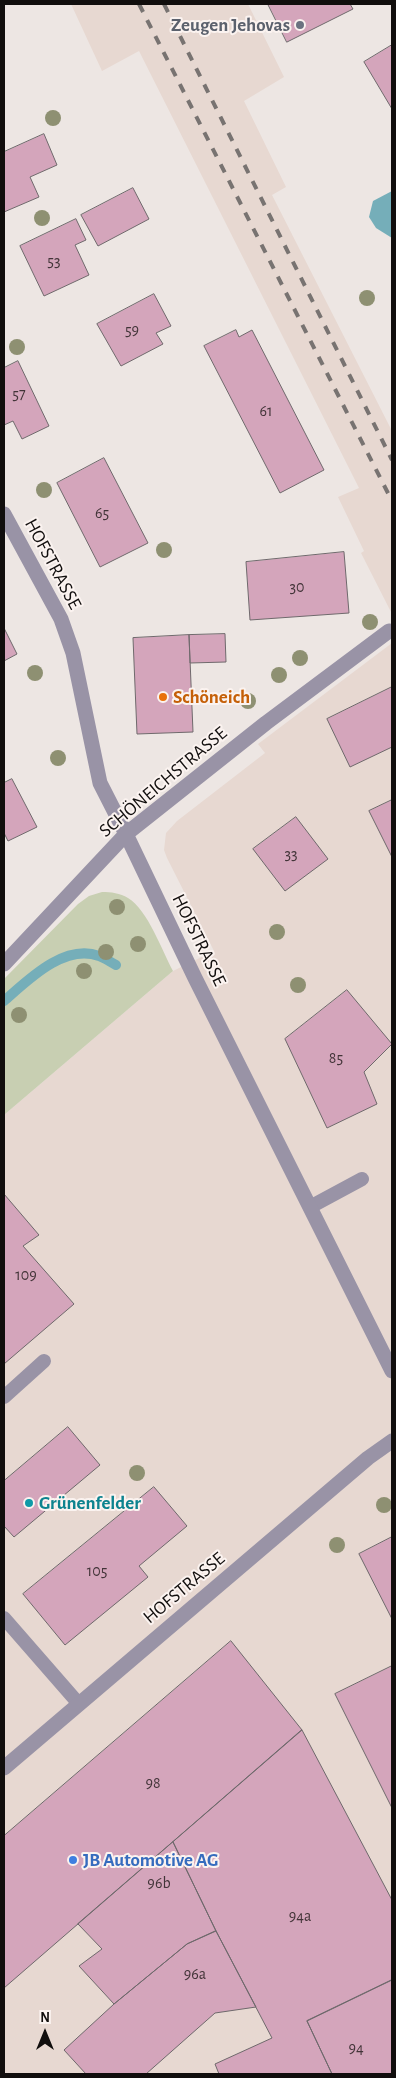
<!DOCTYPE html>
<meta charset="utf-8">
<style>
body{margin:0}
#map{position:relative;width:396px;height:2078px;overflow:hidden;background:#ede6e3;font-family:"Alegreya Sans",sans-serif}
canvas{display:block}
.frame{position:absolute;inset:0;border:5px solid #110e0d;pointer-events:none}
.north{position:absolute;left:20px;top:2008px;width:50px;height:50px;-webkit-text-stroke:4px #fbf3f0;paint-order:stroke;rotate:0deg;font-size:14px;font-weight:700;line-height:20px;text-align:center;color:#110e0d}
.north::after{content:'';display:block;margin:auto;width:18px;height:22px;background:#110e0d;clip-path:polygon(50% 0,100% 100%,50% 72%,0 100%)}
</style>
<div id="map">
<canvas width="396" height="2078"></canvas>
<div class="frame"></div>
<div class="north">N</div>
</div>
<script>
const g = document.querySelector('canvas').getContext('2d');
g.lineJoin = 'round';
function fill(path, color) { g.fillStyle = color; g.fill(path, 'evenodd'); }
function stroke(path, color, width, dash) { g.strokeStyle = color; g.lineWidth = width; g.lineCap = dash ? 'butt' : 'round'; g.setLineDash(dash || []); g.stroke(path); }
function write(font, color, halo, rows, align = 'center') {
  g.font = font + ' "Alegreya Sans",sans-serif'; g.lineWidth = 4; g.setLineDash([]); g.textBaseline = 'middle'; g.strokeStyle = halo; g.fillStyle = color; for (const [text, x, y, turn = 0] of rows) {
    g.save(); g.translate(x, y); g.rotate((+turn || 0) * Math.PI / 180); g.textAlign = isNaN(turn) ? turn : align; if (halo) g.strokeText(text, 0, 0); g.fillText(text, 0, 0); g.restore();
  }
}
const built = new Path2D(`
 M71,4h177l36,73 -40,24 42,86 -14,8 120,236v183l-31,-61 3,-2 -26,-54 21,-9 -220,-437 -37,20z
 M392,643v1431h-388v-959l169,-144 41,-20 -47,-93 -3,-8 2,-17 11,-12 88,-68 -7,-9z`);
const green = new Path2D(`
 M102,892c9,0 18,1 26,6 20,12 34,53 45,73l-169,144v-136l74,-75 11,-8z`);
const water = new Path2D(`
 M392,191v47l-16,-10 -7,-11 4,-16z`);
const stream = new Path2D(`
 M4,1001c23,-20 60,-58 95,-45 6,2 11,6 17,9`);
const building = new Path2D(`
 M268,4h82l3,5 -66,33z
 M392,45v64l-28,-47z
 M44,134l13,31 -27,12 9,20 -35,15v-60z
 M133,188l16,31 -51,27 -17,-31z
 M76,219l10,21 -11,5 14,30 -45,21 -24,-50z
 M154,294l17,32 -15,7 7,11 -42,22 -24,-42z
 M236,330l3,7 13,-7 72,140 -44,23 -76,-147z
 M18,361l31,65 -27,13 -9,-18 -9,4v-57z
 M104,458l44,85 -48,24 -43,-84z
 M344,552l5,61 -99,7 -4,-58z
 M4,628l13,26 -13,7z
 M225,634l1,28 -36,1 -1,-28z
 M189,635l4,97 -56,2 -4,-96z
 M392,687v60l-42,20 -23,-48z
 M12,779l25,48 -29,14 -4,-8v-50z
 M392,800v57l-23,-46z
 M296,817l32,42 -43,32 -32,-42z
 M347,990l45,54 -28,28 13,32 -50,24 -42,-89z
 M4,1194l35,41 -16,11 51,58 -70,60z
 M68,1427l32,38 -86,72 -10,-11v-45z
 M154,1487l33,39 -48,40 9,11 -83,68 -42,-51z
 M392,1537v82l-33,-65z
 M231,1641l71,89 -298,258v-152z
 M392,1666v142l-57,-114z
 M302,1730l90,170v80l-85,41 25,53h-113l-4,-10 57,-26 -56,-107 -43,-89z
 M173,1842l43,89 -29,13 -73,60 -35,-38 23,-17 -24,-25z
 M216,1931l40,76 -41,6 -69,61h-60l-22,-24 50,-46 73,-60z
 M392,1980v94h-60l-25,-53z`);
const lane = new Path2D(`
 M310,1207l52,-28
 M4,1397l40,-36
 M4,1618l75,86`);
const street = new Path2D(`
 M4,514l57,105 12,34 27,130 26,51 69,144 197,393
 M4,964l122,-130 140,-111 123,-92
 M4,1768l364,-310 24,-17`);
const rail = new Path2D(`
 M139,4l253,497
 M164,4l228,456`);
const trees = [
 [53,118],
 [42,218],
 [367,298],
 [17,347],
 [44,490],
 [164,550],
 [370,622],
 [300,658],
 [35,673],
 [279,675],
 [248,701],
 [58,758],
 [117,907],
 [277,932],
 [138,944],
 [106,952],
 [84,971],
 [298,985],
 [19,1015],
 [137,1473],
 [384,1505],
 [337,1545]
];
const markers = [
 [300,25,5,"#6b7280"],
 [163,697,5,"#e8710a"],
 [29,1503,5,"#0f9aa8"],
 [73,1860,5,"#3f7fe0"]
];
const numberNames = [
 ["53",54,261],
 ["59",132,330],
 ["57",19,394],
 ["61",266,411],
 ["65",102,513],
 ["30",297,587],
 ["33",291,854],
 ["85",336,1058],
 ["109",26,1275],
 ["105",97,1571],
 ["98",153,1783],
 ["96b",159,1883],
 ["94a",300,1916],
 ["96a",195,1974],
 ["94",356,2048]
];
const worshipNames = [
 ["Zeugen Jehovas",290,25]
];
const streetNames = [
 ["HOFSTRASSE",53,564,62],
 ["SCHÖNEICHSTRASSE",163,782,-40],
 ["HOFSTRASSE",199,940,64],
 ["HOFSTRASSE",184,1588,-40]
];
const foodNames = [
 ["Schöneich",173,697]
];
const cultureNames = [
 ["Grünenfelder",39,1503]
];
const shopNames = [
 ["JB Automotive AG",83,1860]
];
fill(built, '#e7d8d1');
fill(green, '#c8cfb2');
fill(water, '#75aeb9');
stroke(stream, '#75aeb9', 10);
fill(building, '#d4a5bb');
stroke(building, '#6f696c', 1);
stroke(lane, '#9993a6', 14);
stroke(street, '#9993a6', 15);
stroke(rail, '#787371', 4, [9, 9]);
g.fillStyle = '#8e9072';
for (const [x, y] of trees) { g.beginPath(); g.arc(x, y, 8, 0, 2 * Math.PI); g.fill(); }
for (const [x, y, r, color] of markers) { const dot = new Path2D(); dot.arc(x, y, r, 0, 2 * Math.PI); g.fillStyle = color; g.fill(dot); stroke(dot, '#fbf3f0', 2); }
write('16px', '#423438', null, numberNames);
write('bold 19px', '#5b616d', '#fbf3f0', worshipNames, 'right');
write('19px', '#110e0d', '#fbf3f0', streetNames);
write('bold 19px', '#c56008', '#fbf3f0', foodNames, 'left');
write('bold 19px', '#0d838f', '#fbf3f0', cultureNames, 'left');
write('bold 19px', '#366cbe', '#fbf3f0', shopNames, 'left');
</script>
